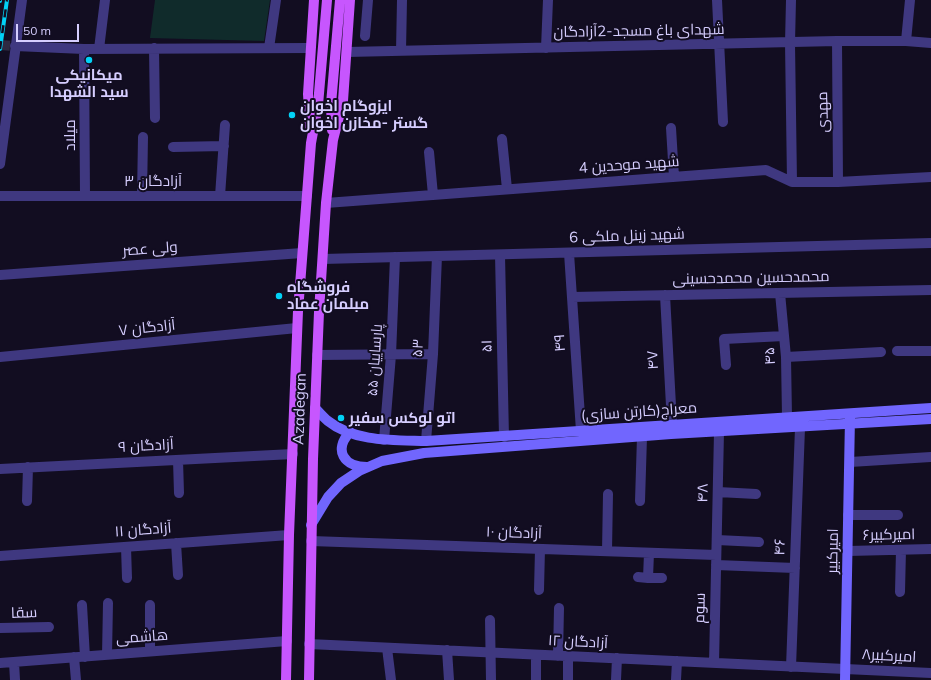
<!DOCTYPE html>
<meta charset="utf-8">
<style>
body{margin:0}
#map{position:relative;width:931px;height:680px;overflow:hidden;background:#120d21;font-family:Mulish,sans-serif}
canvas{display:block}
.scale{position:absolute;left:16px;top:24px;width:63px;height:18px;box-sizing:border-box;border:2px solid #d6ceff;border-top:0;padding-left:5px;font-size:12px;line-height:14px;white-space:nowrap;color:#d6ceff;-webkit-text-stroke:3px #120d21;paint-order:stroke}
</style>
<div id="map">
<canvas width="931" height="680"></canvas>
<div class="scale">50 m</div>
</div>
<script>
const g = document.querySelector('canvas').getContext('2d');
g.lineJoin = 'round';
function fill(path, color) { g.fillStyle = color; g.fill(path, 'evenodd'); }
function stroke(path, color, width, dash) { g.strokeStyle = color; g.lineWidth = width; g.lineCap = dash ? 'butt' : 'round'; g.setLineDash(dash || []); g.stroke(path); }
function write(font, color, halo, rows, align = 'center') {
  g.font = font + ' Mulish,Cairo,sans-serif'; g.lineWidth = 4; g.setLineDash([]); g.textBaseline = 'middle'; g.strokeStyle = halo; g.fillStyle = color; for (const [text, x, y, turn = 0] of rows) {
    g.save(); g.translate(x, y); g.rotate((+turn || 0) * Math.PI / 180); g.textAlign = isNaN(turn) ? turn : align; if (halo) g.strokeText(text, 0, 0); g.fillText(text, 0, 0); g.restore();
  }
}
const green = new Path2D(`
 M155,0h115l-6,41 -114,-3z`);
const streetTunnel = new Path2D(`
 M0,45l15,1`);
const street = new Path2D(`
 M717,0l6,122
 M791,0l-1,43 2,139
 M365,36l3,-36
 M837,41l1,141
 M906,41l4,-41
 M15,46l69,3 226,-1
 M154,48l1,70
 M269,48l7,-48
 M546,48l2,-48
 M84,49l1,147
 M99,49l6,-49
 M401,51l1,-51
 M347,52l490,-11h69l25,2
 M671,128l3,49
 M502,139l5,50
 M173,147l51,-1
 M429,152l4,43
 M0,164l22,-164
 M0,196h307
 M142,196l1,-59
 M220,196l5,-71
 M326,203l440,-33 26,12h46l93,-5
 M569,253l12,178
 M500,255l4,182
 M323,259l608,-16
 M0,275l302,-22
 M780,293l6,64 1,60
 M665,295l7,129
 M572,297l359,-7
 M897,351h34
 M317,355l116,-1
 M0,357l297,-29
 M786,357l95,-5
 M726,365l-2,-26 60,-3
 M384,440l7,-85 4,-98
 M426,441l7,-87 4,-98
 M178,460l1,33
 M850,462l81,-5
 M0,469l293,-15
 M718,492l38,2
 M27,501l1,-34
 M640,501l2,-64
 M848,515h50
 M717,540l42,2
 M311,541l405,14
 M176,543l2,32
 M126,547l1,31
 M607,551l1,-57
 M848,551l83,-2
 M0,556l289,-21
 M716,565l79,3
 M638,577l10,1 1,-25
 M648,578h14
 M539,590l1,-41
 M900,592l1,-42
 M82,605l3,52
 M490,620l1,60
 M0,628l49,-1
 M309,644l622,29
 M387,648l4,32
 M447,650l2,30
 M150,651v-46
 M107,655l1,-52
 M558,656l1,-48
 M568,656v24
 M74,657l2,23
 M14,662l1,18
 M0,663l287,-22
 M714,663l5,-231
 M791,667l9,-239
 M536,680v-25
 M616,680l1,-22
 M676,680l1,-19`);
const secondary = new Path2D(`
 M315,408c4,4 8,9 13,13 26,21 66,19 98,20l505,-33
 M350,432c-17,18 -6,35 17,35
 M311,525l17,-28 13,-14 18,-12 23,-10 42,-8 247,-19 260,-15
 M845,680l5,-262`);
const primary = new Path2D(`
 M310,128l-2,-34 6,-94
 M332,130l-1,-26 9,-104
 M286,680l3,-145 9,-224 13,-168 7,-38 9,-105
 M309,680l4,-221 6,-147 7,-109 7,-63 10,-39 7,-101`);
const rail = new Path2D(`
 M0,1v-1
 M0,49l7,-49`);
const markers = [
 [89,60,4,"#02d2f7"],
 [292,115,4,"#02d2f7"],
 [279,296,4,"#02d2f7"],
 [341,418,4,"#02d2f7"]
];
const streetNames = [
 ["شهدای‌ باغ مسجد-2آزادگان",639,31,-1],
 ["مهدی",823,112,-91],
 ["میلاد",70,135,-90],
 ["4 شهید موحدین",629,165,-4],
 ["۳ آزادگان",153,181],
 ["6 شهید زینل ملکی",627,236,-2],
 ["ولی عصر",150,249,-4],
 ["محمدحسین محمدحسینی",751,278,-1],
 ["۷ آزادگان",147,328,-6],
 ["۴۹",560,343,-94],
 ["۵۱",487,346,-91],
 ["۵۳",418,348,-87],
 ["۴۵",770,356,-93],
 ["پارساییان ۵۵",375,360,-86],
 ["۴۷",653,360,-93],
 ["Azadegan",300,409,-88],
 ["معراج(کارتن سازی)",639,412,-4],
 ["۹ آزادگان",146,446,-3],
 ["۴۸",703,493,-89],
 ["۱۱ آزادگان",143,530,-4],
 ["۱۰ آزادگان",514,533,2],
 ["امیرکبیر۶",889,535,-1],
 ["۴۶",780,547,-88],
 ["امیرکبیر",833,551,-89],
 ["سوم",700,608,-88],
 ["سقا",24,613,-2],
 ["هاشمی",142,637,-4],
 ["۱۲ آزادگان",578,642,3],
 ["امیرکبیر۸",889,656,3]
];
const poiNames = [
 ["میکانیکی",89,75,"center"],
 ["سید الشهدا",89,92,"center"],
 ["ایزوگام اخوان",300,106],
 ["گستر -مخازن اخوان",300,123],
 ["فروشگاه",287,287],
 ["مبلمان عماد",287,304],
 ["اتو لوکس سفیر",349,418]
];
fill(green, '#102b2b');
stroke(streetTunnel, '#2f2a42', 10, [10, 5]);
stroke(street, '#3f3880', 10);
stroke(secondary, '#7166fe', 10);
stroke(primary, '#c756fe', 10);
stroke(rail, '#02d2f7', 4);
stroke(rail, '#120d21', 2.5, [8]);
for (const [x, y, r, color] of markers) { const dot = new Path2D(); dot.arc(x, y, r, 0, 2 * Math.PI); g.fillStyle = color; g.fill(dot); stroke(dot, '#120d21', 1.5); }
write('15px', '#d6ceff', '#120d21', streetNames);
write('bold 15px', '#d6ceff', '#120d21', poiNames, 'left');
</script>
